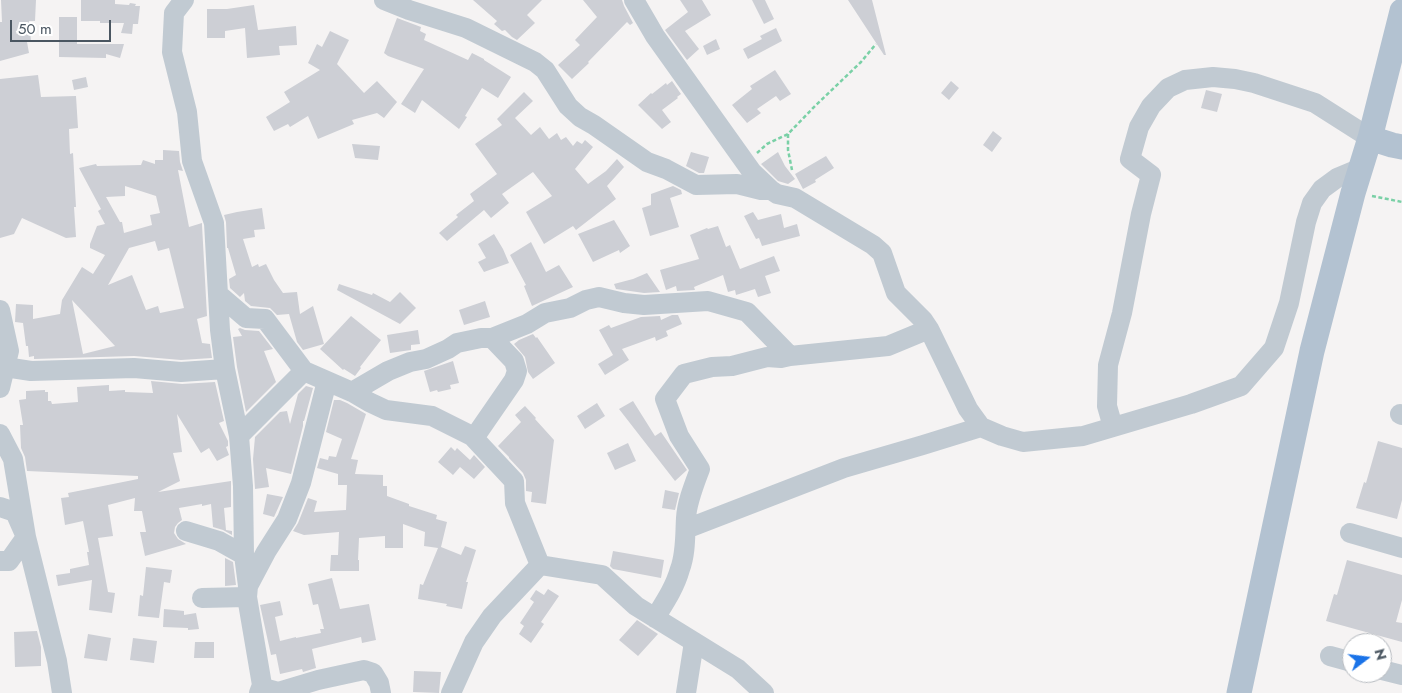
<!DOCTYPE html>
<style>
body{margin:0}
#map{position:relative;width:1402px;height:693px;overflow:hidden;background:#f5f3f3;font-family:Jost,sans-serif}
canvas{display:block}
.north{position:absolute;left:1342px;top:633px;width:50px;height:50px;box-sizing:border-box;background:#fff;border:1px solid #b7bbc0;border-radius:50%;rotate:75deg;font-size:14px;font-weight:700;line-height:20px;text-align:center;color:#4a5661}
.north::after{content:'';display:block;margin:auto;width:18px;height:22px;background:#1a73e8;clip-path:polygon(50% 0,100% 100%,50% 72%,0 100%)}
.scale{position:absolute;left:10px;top:20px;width:101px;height:22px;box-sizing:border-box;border:2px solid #4a5661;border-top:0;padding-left:6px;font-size:15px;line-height:18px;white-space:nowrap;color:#4a5661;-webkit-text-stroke:4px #fff;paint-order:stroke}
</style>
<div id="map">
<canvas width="1402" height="693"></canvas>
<div class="north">N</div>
<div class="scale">50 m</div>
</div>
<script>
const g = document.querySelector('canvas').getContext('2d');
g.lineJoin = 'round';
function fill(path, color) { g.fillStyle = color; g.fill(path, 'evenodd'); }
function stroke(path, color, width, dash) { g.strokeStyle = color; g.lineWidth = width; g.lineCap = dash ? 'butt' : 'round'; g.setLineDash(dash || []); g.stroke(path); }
const building = new Path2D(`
 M1,0h35l-1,21h-6l2,20 -4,1 2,11 -29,8v-39h2z
 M81,0h34v4l14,1 1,-2 6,1 -1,2h5l-2,18h-5l-1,10 -11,-1 3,-10h-24v-2h-19z
 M473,0h69l-15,15 8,8 -18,17 -5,-3 -7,-7 -3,1 -8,-7 3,-3z
 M583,0h39l2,6 9,17 -3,2 -3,-3 -39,40 1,1 -17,16 -14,-14 22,-20 -5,-5 22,-23z
 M680,0h22l9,15 -26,16 14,18 -12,11 -22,-30 23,-18z
 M752,0h13l9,19 -10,5z
 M848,0h24l14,55h-2z
 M254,5l4,25 38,-4 1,19 -18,1 1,9 -33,3 -2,-30 -20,3v7h-18v-29h20z
 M59,17h18v27h47l-4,14 -14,-4v4l-47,-1z
 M397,18l24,9 -1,4 6,3 -2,6 44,20 4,-7 12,6v1l27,17 -13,21 -16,-10 -17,28 2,1 -8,12 -37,-29 -7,13 -14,-9 23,-35 -36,-13 -4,-3z
 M776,28l6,13 -34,18 -5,-10 19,-10 -2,-3z
 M330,31l19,9 -12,24 27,29 13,-12 20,21 -13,16 -7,-5 -25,7 2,4 -36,15 -10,-23 -18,11 -2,-3 -14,7 -8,-14 24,-15 -6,-10 36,-22 -12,-7 9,-19 5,3z
 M716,39l4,10 -13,6 -4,-9z
 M775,70l16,24 -11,7 -4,-5 -19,13 4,4 -14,10 -15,-18 20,-16 -2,-3z
 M38,75l3,22 35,-1 2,32 -9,1 1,25 3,-1 3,54h-2l2,30 -10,1 -44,-20 -8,16 -14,4v-159z
 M86,77l2,10 -14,3 -2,-10z
 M672,81l9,13 -4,3 1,1 -16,12 9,12 -9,7 -24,-24 13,-12 1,1 14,-11 1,2z
 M951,81l8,7 -10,12 -8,-7z
 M1206,90l16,4 -5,18 -16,-4z
 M524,92l9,9 -18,17 16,17 9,-8 9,12 8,-6 4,7 5,-3 7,9 4,-5 5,3 3,-4 8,7 -18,22 13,15 18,-13 11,-12 7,8 -17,19 9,13 -40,31 -3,-4 -29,18 -18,-32 26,-16 -19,-24 -31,22 7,9 -18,15 -7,-8 -37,31 -8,-8 19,-16 -2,-2 18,-14 -4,-7 27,-20 -22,-30 27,-19 -5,-6z
 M993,131l9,7 -10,14 -9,-7z
 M352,144l28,2 -2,14 -23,-2z
 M163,150l16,1 1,11 3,9 -5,-1 11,57 13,-4v2l5,91 -10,3 5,24 8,1 2,14 -31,2 -47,-4 -100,3v-3l-5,1 -1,-11h-2l-3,-23 -8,-1 1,-18 17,1v14l27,-5 2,-14 20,-33 11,7 12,-19 -15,-7v-4l7,-18 8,-2 -7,-13 3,-2 -22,-41 17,-4 1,2 44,-1 2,-5 12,4v-4h8zM125,186l31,10 4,17 -10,2 2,10 -28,8 -2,-11h-2l-14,-25 19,-1zM155,241l3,10 11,-3 15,60 -24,5 -2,-7 -12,4 -14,-35 -24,10 21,-37zM72,300l43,46 -32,8z
 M691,152l18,5 -5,16h-5l-13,-7z
 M778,152l7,14 10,13 -7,5 -10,-3 -17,-17z
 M826,156l8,12 -19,12 1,2 -13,7 -8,-15z
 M673,186l8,4 1,4 -12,4 9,29 -29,9 -8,-28 9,-3v-11z
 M262,208l3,21 -11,1 1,7 -12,2 9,28 6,-3 1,3 7,-3 8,16 9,13 14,-1 3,22 13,-8 11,38 -21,6 -6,-8 -8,-28 -12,1 -7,-7 -19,-2 -6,-5 -1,-8 -4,4 -10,-9 -1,-9 7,-4 -8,-27h-1l-1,-26 -2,-7 13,-3z
 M753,212l5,8 23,-6 3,14 13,-4 3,12 -38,10 -3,-8 -3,1 -12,-23z
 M614,220l16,26 -10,7 -1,-3 -26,12 -15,-28z
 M718,226l8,21 4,-2 10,24 34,-13 6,15 -15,5 6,17 -13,4 -3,-8 -19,6 -1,-5 -7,2 -5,-17 -29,12 1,3 -18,1 -1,-5 -10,4 -6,-20 39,-11 -9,-24 17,-7 1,1z
 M494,234l9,15 6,14 -25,9 -6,-10 8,-4 -8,-14z
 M531,242l15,30 13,-7 14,22 -41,19 -8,-20 2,-1 -16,-30z
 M647,273l13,19 -16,1 -28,-4 -2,-5 19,-5z
 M339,284l33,11 1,-2 17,9 10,-10 16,16 -16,16 -63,-34z
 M485,301l5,16 -26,8 -5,-15z
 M672,315h6l4,9 -16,7 2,5 -12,5 -1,-4 -33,12 7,11 -24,15 -7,-11 15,-9 -14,-25 10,-5 2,3 30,-11 19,-1 1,4z
 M351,316l30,24 -21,27 1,1 -6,8 -11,-7 -1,1 -23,-21z
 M240,328l5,2 14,1 14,18 -9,2 12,31 1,-1 -31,31 -9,-45 -4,-30 9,-1 -4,-7z
 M418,330l2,14 -9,1v5l-21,3 -3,-18z
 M533,334l3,4 1,-1 18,26 -22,16 -5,-7 -3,-15 -11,-13 5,-4z
 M453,361l6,22 -9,2 1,4 -13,3 -1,-2 -7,2 -6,-21z
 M151,381l31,3 33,-2 9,39 -5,2 9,18v5l-2,1 3,8 -12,6 -8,-13 -8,5 -24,-39 5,38 -9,1 7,28 -22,11 73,-11v26l-7,1 2,22 6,1v4l-9,-5 -10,-3 -2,-23 -9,2v-2l-23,4 3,12 -4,3 -3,4 -1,6 4,6 8,5 -41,12 -5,-24h6l-4,-21h-8l1,-13 -27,7 5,31 -15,2 10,54 7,1 -3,20 -23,-3 3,-30 -34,6 -2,-11 14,-2v-4l19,-4 -2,-13h2l-6,-31 -18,4 -4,-27 8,-1 -1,-4 70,-14v-3l-111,-5 -2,-14 -4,-9 -1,-23h3l-4,-25 7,-1v-8l19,-1v2h3v9h3l1,3 26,-2 -1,-15 32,-2v6l16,-1v2l28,1z
 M306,386l7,2 -9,33h-1v5l-12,48 -25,-6 3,19 -14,2 -2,-30 2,-22 25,-25 7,-1 3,13 8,-30z
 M334,400h6l7,3 19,11 -15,45 7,1 -3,14 28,1v11h4v10l22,8v2l28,9 -1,4 11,3 -6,25 20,8 4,-9 11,4 -10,32h2l-6,27 -16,-3 1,-2 -29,-5 2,-15 3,1 15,-37 -14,-2 1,-14 -22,-8v24h-18v-12l-26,2 -1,22h1v11h-29l1,-16h7l1,-23 -35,3 -11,-4 5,-8 10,-25 9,3 -3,11 32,-2 1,-25h-9v-11l-21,-6 3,-10 8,2 1,-4 7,1 6,-18 -16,-7z
 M633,401l22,35 6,-4 26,38 -12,11 -56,-72z
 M597,403l8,13 -20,13 -8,-13z
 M525,406l11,12 -1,1 19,21 -8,64 -15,-2 1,-10 -6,-1v-11l-3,-7 -14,-15v-1l-11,-11 23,-24 -6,-7z
 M1378,441l24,7v52l-5,19 -41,-11 8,-26 2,1z
 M628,443l8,18 -21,9 -8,-17z
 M451,447l4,4 2,-3 13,12 4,-5 11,12 -11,12 -14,-12 -7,8 -15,-13z
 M665,490l14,3 -4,17 -13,-2z
 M267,494l16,3 -9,20 -11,-3z
 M613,551l51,9 -3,18 -48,-9 -3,-3z
 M225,558l8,4 3,23 -11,1z
 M1347,560l55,15v25l-6,22 6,1v19l-76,-21 8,-27 3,1z
 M146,567l26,3 -2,13 -6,-1 -5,36 -21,-2 2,-21 3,1z
 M332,578l8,31 29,-5 7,36 -14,3 -1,-6 -49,12 4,19 -13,4 -1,-3 -22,5 -4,-20 -5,1 -11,-50 20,-4 3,14 -8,2 5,24 16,-4v1l25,-5 -1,-4h4l-6,-25 -5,1 -5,-21z
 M548,589l11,7 -18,26 3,2 -13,19 -12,-9 5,-8 -4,-3 14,-21 -4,-3 6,-9 8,5z
 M164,609l20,2v4l12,-2 3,16 -11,1v-2l-25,-1z
 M637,620l21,14 -20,22 -19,-16z
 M37,631l4,16v19l-26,1 -1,-35z
 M88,634l23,4 -4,23 -23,-3z
 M133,638l24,3 -3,22 -24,-3z
 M195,642h19v16h-20z
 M414,671l27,1 -2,21 -26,-1z`);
const path = new Path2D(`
 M788,134v16l4,20
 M757,153l10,-9 21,-10 27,-28 46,-44 15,-18
 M1372,196l30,6`);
const minor = new Path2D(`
 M184,0l-10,13 -2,39 15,60 5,49 22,62 6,107 5,39 14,67 4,50 1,69 4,31 -1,11 15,88 -3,8
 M384,0l25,10 57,18 69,34 10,8 23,36 12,11 14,8 53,37 19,7 30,16 41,-1 24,6h10l6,4 18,4 78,47 9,8 14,40 27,27 6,9 39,80 13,18 21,9 21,6 60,-6 108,-32 50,-18 33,-38 15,-45 17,-81 6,-19 10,-14 15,-11 24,-10
 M634,0l21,36 97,136 19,18
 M218,294l28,24 19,1 39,52 48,21 17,10 17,8 46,6 40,20 42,45 1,22 25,62 62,10 34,31 102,63 26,24
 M0,310l9,41 -9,37
 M5,367l26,4 103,-3 47,4 44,-3
 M352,392l36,-21 22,-9 16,-3 22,-10 9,-6 24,-5h11l35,-14 18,-11 25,-5 16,-8 13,-3 25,6 20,2 64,-4 39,11 43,44
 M1400,414l2,1
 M1113,427l-6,-21 1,-41 14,-52 19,-99 10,-39 -21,-16 9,-32 12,-21 17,-18 17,-8 28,-3 22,2 19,4 61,20 55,35
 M0,434l13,25 13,78 -17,24h-9
 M239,436l65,-65
 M474,438l40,-58 3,-9 -3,-10 -22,-23
 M0,507l15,5 11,25 31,124 5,32
 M686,529l158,-61 79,-23 58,-18
 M186,531l33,10 25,14
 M1350,533l52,15
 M248,586l18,-34 21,-33 14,-36 26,-102
 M202,598l45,-1
 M655,618c10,-16 20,-31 25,-49 6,-16 5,-34 6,-51 1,-16 8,-33 14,-49l-21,-33 -14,-37 19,-25 28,-7 20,-1 35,-9 14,1 9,-2 98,-10 41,-17
 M1330,656l22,6
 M1382,670l20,5
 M262,685l5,4 11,3 40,-12 46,-10 9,3 6,10 2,10
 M451,693l23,-51 18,-26 48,-51
 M686,693l8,-51`);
const major = new Path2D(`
 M1370,138l22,7 10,2
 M1239,693l73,-342 41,-158 17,-55 32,-127`);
fill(building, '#cdcfd5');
stroke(path, '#7ad0a6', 2.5, [4, 2.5]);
stroke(minor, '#c1cad2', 20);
stroke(major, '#b3c2d1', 25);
</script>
